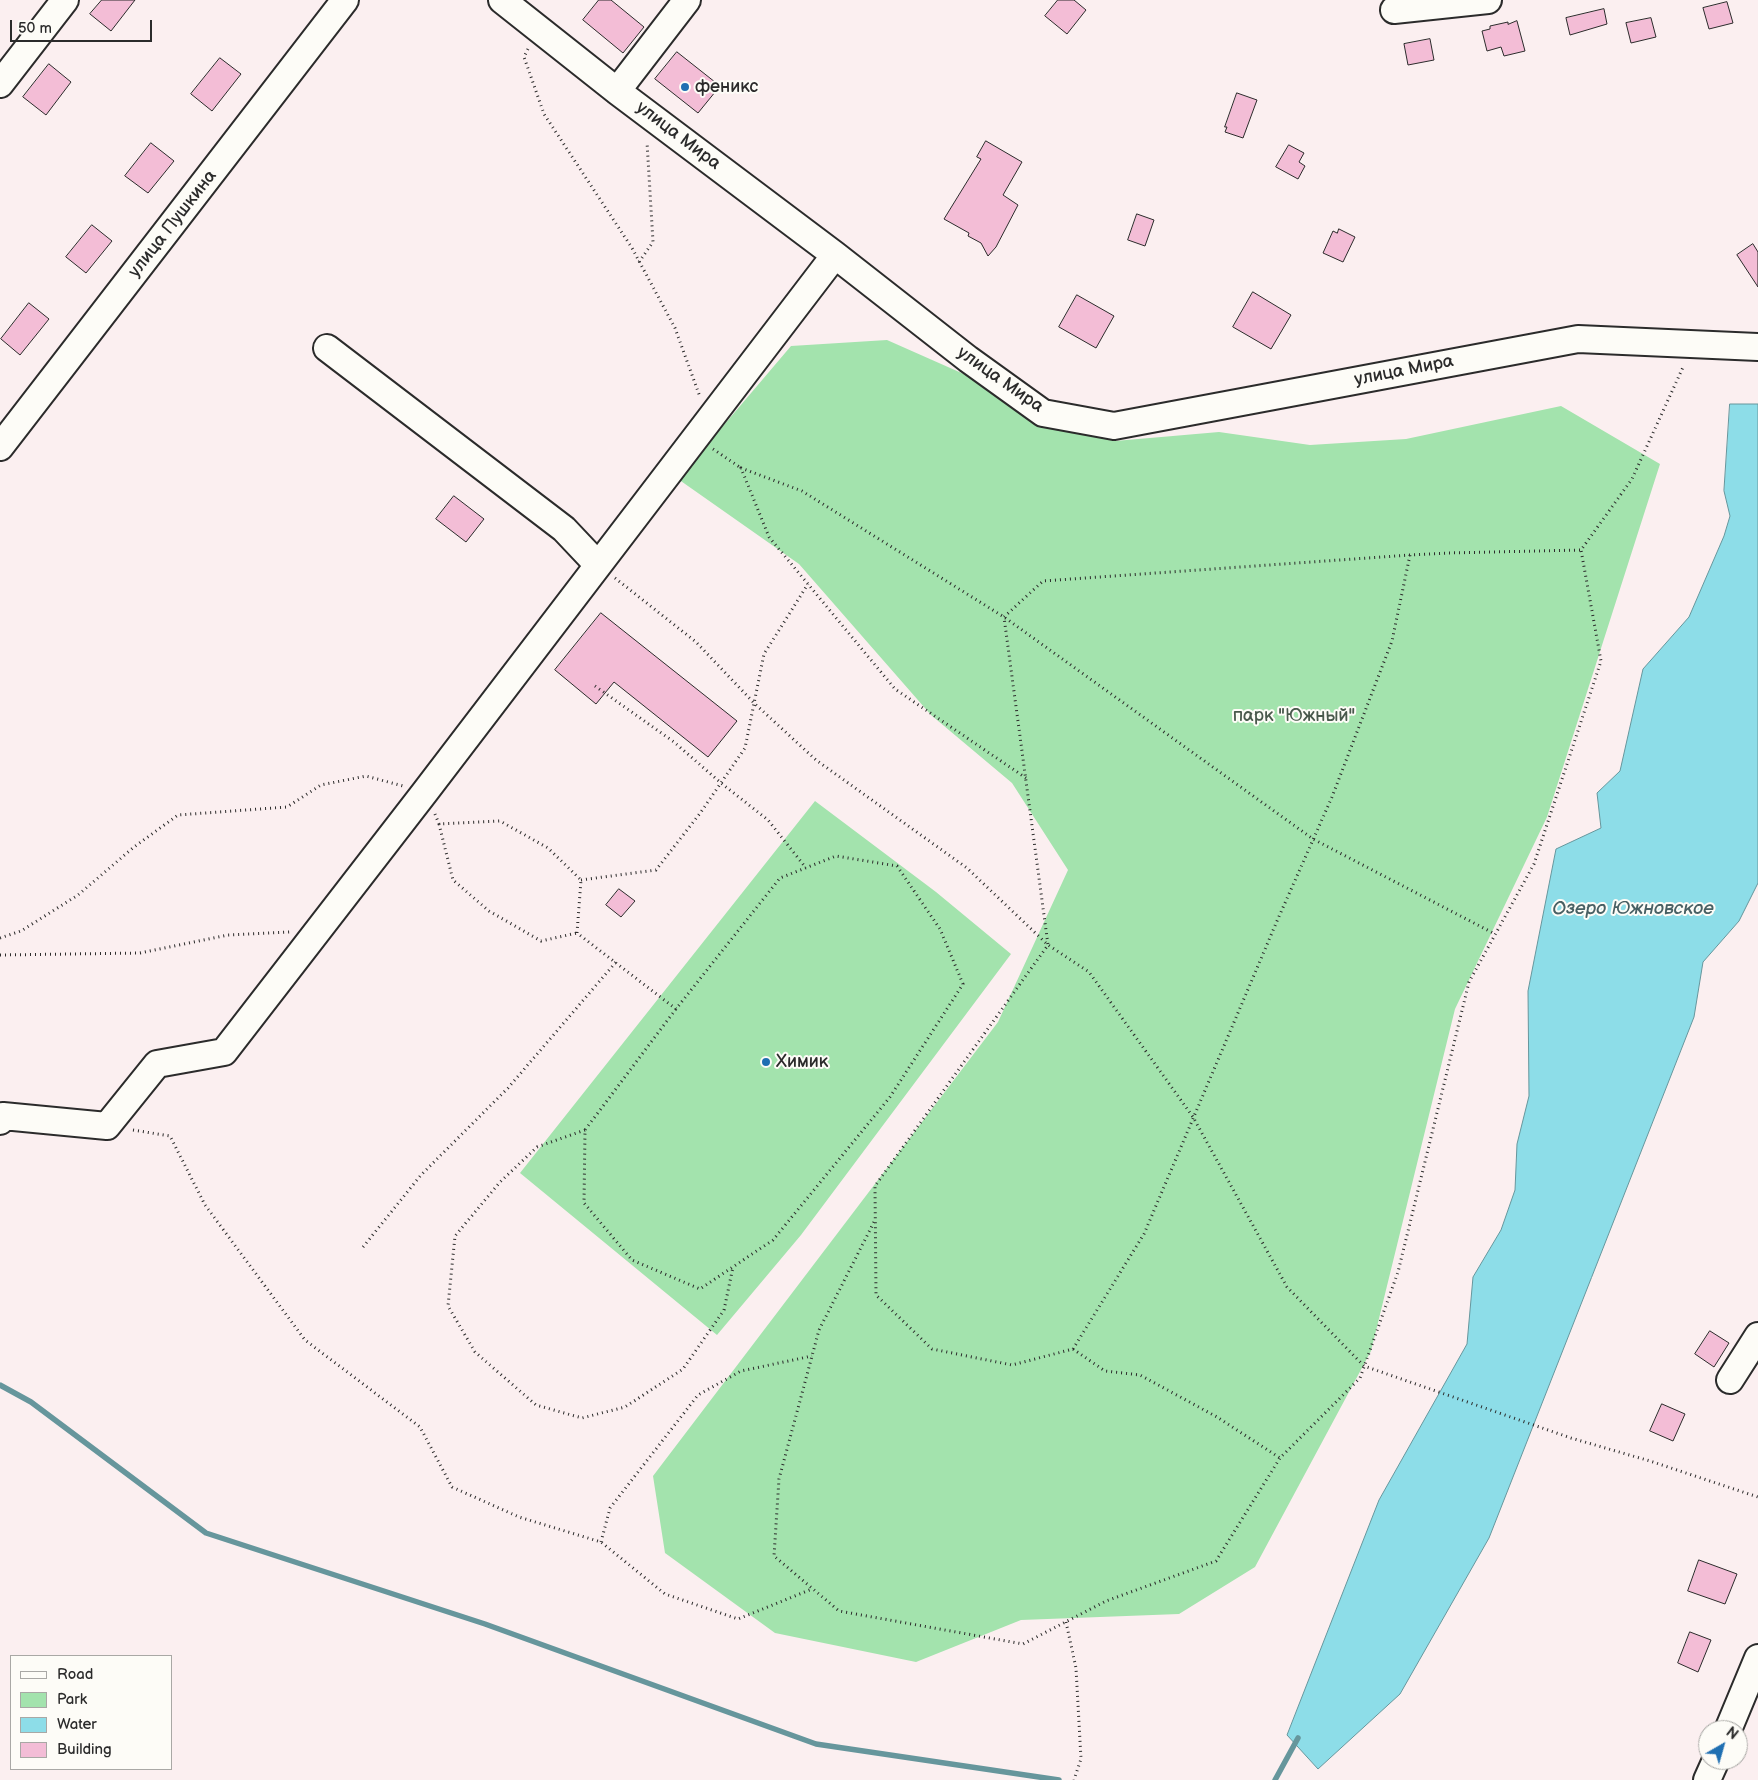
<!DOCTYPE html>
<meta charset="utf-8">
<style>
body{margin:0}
#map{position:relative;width:1758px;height:1780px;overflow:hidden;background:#fbeff0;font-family:"Balsamiq Sans",sans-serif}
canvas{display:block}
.legend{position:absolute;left:10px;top:1655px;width:162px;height:115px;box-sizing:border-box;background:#fdfcf7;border:1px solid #a9a8a5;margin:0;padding:6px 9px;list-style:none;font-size:15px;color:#2b2b2b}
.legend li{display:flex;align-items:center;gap:10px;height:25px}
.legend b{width:25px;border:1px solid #a9a8a5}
.north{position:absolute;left:1698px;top:1720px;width:50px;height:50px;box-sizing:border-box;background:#fdfcf7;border:1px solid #a9a8a5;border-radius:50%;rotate:38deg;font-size:14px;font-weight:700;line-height:20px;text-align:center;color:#2b2b2b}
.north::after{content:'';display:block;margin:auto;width:18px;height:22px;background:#1f6fb2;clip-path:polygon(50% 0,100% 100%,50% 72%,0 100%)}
.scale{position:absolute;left:10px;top:20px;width:142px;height:22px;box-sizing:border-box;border:2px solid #2b2b2b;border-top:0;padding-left:6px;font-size:15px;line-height:18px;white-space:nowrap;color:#2b2b2b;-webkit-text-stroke:4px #fdfcf7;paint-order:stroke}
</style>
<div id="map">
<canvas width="1758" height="1780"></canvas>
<ul class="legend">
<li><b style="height:6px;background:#fdfcf7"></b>Road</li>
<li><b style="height:14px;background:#a3e3ad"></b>Park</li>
<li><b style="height:14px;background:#8ddde8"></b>Water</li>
<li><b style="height:14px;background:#f3bdd6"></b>Building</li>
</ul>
<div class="north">N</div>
<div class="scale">50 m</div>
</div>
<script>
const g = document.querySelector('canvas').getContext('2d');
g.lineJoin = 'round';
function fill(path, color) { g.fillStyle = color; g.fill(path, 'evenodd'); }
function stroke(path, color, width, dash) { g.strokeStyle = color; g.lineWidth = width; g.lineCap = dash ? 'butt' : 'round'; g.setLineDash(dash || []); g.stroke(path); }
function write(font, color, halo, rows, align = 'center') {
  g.font = font + ' "Balsamiq Sans",sans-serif'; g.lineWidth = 4; g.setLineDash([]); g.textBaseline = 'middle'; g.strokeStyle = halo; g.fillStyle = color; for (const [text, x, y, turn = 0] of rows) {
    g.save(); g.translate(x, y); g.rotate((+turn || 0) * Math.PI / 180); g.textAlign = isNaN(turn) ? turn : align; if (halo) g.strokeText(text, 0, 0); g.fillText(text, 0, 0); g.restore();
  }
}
const green = new Path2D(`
 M887,340l228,101 104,-9 91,13 96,-6 155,-33 99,58 -113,353 -92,192 -84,342 -116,216 -76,47 -158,6 -105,42 -141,-29 -110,-80 -12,-77 345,-454 70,-152 -56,-87 -81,-68 -132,-151 -121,-85 113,-133z
 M815,801l121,91 75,62 -210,281 -84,100 -197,-162z`);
const water = new Path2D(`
 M1730,404h28v479l-19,38 -36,41 -9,55 -205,521 -89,156 -82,75 -31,-34 92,-235 88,-156 6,-67 28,-47 14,-40 2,-46 12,-48 -1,-105 28,-142 45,-21 -4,-35 23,-22 23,-102 46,-52 35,-81 6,-20 -6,-25z`);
const stream = new Path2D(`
 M0,1385l31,17 175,131 279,91 331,120 243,36
 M1275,1780l23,-42`);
const building = new Path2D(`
 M102,0h33l-24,31 -21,-17z
 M599,0h12l33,27 -21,26 -40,-33z
 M1058,0h16l12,10 -19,24 -22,-18z
 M1727,2l6,21 -24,6 -6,-21z
 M1604,9l3,15 -37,11 -4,-17z
 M1651,18l5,19 -25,6 -5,-20z
 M1517,21l8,30 -21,5 -3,-9 -14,4 -5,-20 8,-2v-3l18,-4v2z
 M1430,39l4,21 -26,5 -4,-21z
 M677,52l43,34 -22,27 -43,-34z
 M220,58l21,16 -29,37 -21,-17z
 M49,64l22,18 -25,33 -23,-18z
 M1237,93l20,7 -14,38 -18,-6 2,-5h-2z
 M986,141l36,21 -19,33 15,10 -22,42 -8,9 -7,-13 -13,-7 1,-3 -25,-14 37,-60 -4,-2z
 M151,143l23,18 -26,32 -23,-17z
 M1289,145l15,8 -5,9 6,4 -7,13 -22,-12z
 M1137,214l17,6 -9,26 -17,-6z
 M92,225l20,16 -26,32 -20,-16z
 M1339,229l16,8 -12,25 -20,-9 10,-22 4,2z
 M1753,244l5,8v35l-21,-32z
 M1253,292l38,23 -20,34 -38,-22z
 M1077,295l37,21 -18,32 -37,-21z
 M29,303l20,16 -29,36 -19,-16z
 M454,496l30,23 -18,23 -30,-23z
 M601,613l136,108 -29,36 -94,-75 -18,22 -41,-34z
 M619,889l16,12 -14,16 -15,-12z
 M1710,1331l19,12 -15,24 -19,-13z
 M1662,1404l23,10 -12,27 -23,-10z
 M1699,1560l38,14 -12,30 -37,-13z
 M1690,1632l21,8 -13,32 -20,-9z`);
const path = new Path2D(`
 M528,49l-4,8 20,57 88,134 43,80 25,69
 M639,262l14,-20 -6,-100
 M713,449l28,19
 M1410,555l-18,86 -60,156 -55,124 -133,313 -71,115 -61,16 -80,-16 -56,-54 -1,-109 173,-241 -44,-328 39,-36 367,-26 38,-2 133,-3 51,-71 52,-114
 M615,578l81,64 58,61 62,57 151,108 81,77 41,27 104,145 94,170 77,79 207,72 79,23 108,36
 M595,686l79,56 47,41 47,37 38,48
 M1026,778l-131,-89 -126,-152 -28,-69 61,23 202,126 309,222 182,95
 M435,814l4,10 61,-3 48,27 33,32 -4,53 99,76 104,-131 56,-22 61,10 43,63 23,55 -73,113 -117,143 -73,49 -68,-29 -48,-57 1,-73 91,-121
 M439,824l14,56 36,31 52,30 36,-8
 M581,880l75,-10 45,-58 44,-64 19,-94 44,-70
 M0,938l21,-7 57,-36 56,-48 44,-32 109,-8 34,-22 45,-9 37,10
 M0,955l140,-2 88,-18 62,-3
 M133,1130l37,6 35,69 100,135 115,87 32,60 67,30 82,25 64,52 73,25 74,-30
 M585,1130l-48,17 -37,35 -45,54 -7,70 27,46 61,53 46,13 43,-11 58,-38 41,-59 9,-43
 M874,1222l-55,108 -40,149 -5,77 65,55 184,33 83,-43 110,-40 64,-103 80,-80 38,-106 71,-290 65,-118 67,-203 -20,-111
 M363,1247l58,-72 87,-87 108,-126
 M1073,1349l32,22 35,4 77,42 63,41
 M601,1542l9,-34 88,-113 43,-24 71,-15
 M1066,1622l10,46 5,91 -7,21`);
const minor = new Path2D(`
 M502,0l115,91 218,164 133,104 75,54 71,13 464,-87 180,8
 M1394,10l94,-10
 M0,84l65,-84
 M617,91l70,-91
 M327,348l237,181 34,36
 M0,447l345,-447
 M0,1121l3,-5 104,10 50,-62 67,-12 201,-260 410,-537
 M1730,1380l28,-44
 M1728,1730l30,-72
 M1707,1780l9,-20`);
const markers = [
 [685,87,5,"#1f6fb2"],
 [766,1062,5,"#1f6fb2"]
];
const poiNames = [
 ["феникс",695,87],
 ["Химик",776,1062]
];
const streetNames = [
 ["улица Мира",678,136,37],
 ["улица Пушкина",173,224,-52],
 ["улица Мира",1404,371,-11],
 ["улица Мира",1000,380,35]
];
const parkNames = [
 ["парк \"Южный\"",1294,716]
];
const waterNames = [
 ["Озеро Южновское",1633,909]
];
fill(green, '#a3e3ad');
fill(water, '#8ddde8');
stroke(water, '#66969c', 1);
stroke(stream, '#66969c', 5.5);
fill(building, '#f3bdd6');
stroke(building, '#2b2b2b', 1);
stroke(minor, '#2b2b2b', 30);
stroke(path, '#2b2b2b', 3, [1, 4]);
stroke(minor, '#fdfcf7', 26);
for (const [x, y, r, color] of markers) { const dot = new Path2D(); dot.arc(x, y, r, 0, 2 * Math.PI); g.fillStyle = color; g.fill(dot); stroke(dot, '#fdfcf7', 2); }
write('18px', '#2b2b2b', '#fdfcf7', poiNames, 'left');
write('18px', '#2b2b2b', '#fdfcf7', streetNames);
write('18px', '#49594c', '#fdfcf7', parkNames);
write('italic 19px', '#486064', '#fdfcf7', waterNames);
</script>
